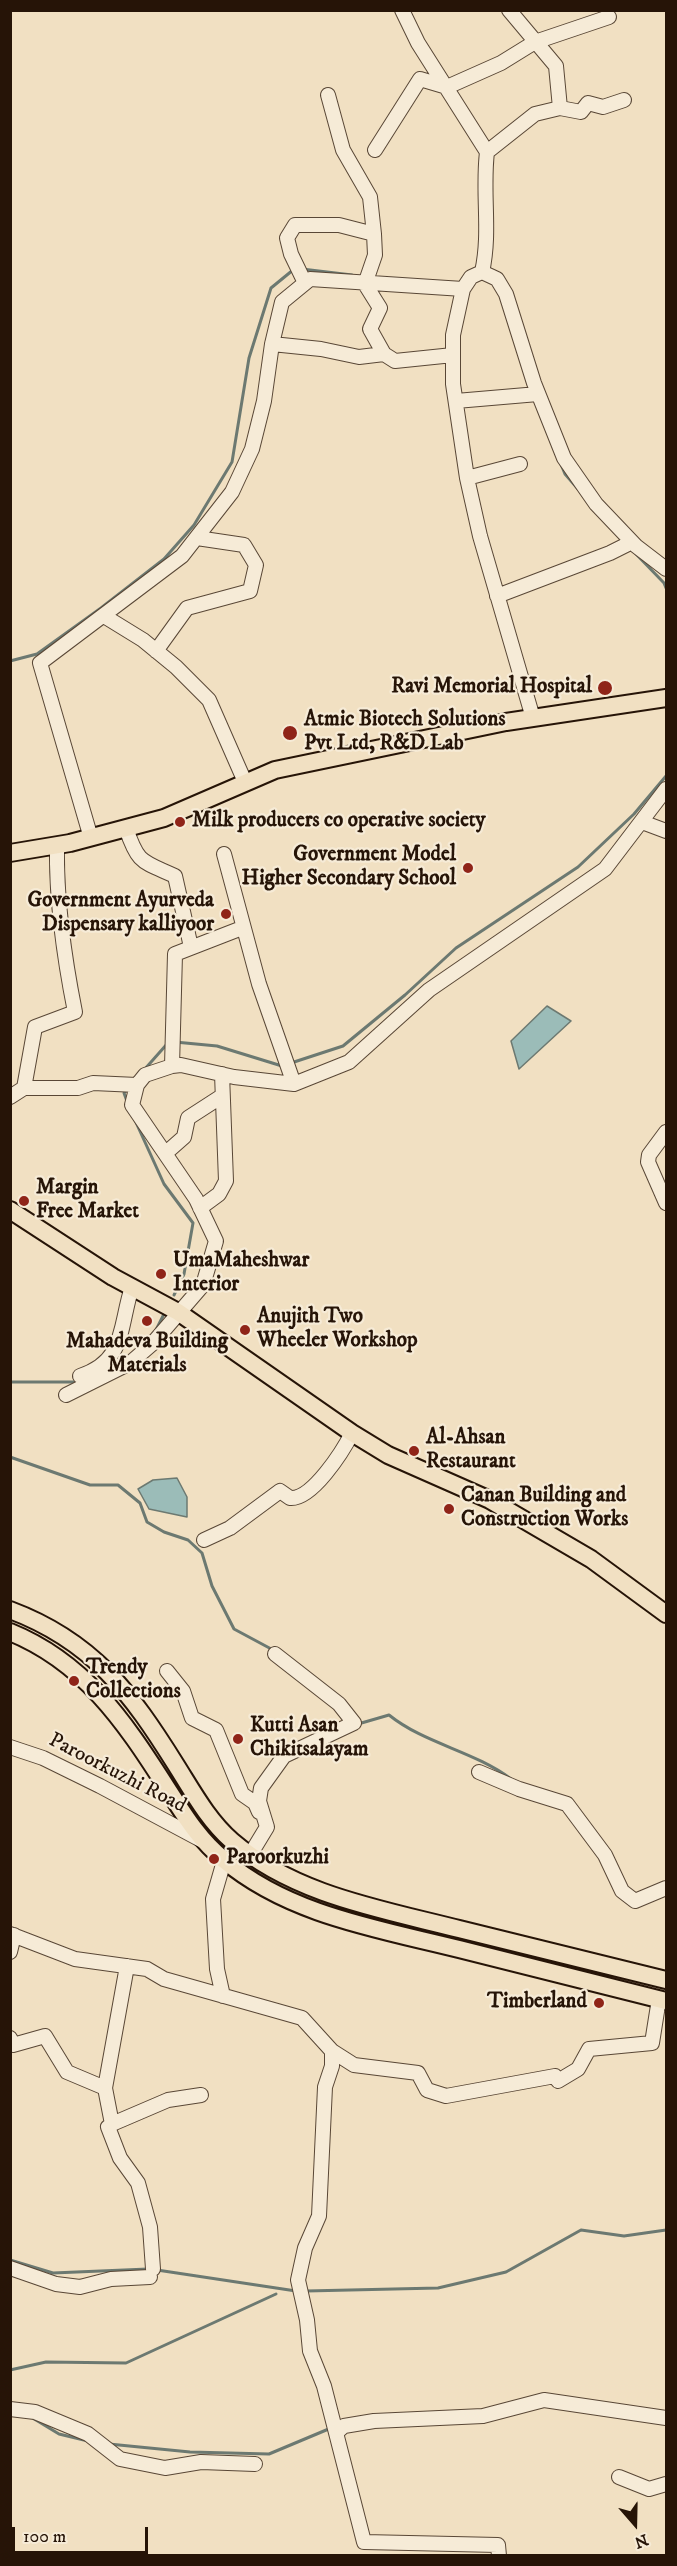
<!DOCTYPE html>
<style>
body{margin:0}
#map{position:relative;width:677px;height:2566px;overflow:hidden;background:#f1e0c2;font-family:"IM FELL DW Pica",serif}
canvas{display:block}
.frame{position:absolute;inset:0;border:12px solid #261407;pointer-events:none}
.north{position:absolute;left:605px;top:2494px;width:60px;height:60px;-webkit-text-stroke:4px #f6ebd7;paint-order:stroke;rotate:160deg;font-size:16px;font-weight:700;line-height:24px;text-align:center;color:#261407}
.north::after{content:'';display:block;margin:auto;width:21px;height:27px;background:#261407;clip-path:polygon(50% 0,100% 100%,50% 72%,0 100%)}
.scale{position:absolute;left:12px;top:2527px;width:136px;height:27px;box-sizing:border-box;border:3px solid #261407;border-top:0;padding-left:8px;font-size:18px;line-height:21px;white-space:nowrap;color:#261407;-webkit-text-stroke:4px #f6ebd7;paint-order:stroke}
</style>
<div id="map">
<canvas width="677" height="2566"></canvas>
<div class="frame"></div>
<div class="north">N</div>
<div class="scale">100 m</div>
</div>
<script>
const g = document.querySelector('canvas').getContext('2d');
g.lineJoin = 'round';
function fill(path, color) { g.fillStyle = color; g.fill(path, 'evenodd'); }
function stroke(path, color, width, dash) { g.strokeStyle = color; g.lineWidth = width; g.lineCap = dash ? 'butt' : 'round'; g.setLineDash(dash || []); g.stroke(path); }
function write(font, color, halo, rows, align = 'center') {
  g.font = font + ' "IM FELL DW Pica",serif'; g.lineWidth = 4.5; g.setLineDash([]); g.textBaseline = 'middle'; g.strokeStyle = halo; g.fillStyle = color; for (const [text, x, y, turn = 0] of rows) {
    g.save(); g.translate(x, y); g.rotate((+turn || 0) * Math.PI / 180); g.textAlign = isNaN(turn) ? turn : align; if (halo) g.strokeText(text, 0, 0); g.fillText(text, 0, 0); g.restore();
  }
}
const water = new Path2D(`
 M547,1006l24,15 -52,48 -8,-28z
 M177,1478l10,19v20l-38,-8 -11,-20 15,-9z`);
const stream = new Path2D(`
 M302,269l50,6
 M560,462l5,12 13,15
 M636,554l28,29 2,5
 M10,661l27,-7 64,-46 63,-49 30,-34 38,-63 17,-104 22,-70 22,-18
 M175,1042l42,4 65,20
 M291,1063l52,-17 62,-51 51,-47 122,-81 56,-53 32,-38
 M144,1070l23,-26
 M128,1089l-4,4 4,11
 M134,1118l30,66 29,39 -9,51 -10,21
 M156,1330l9,-18
 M10,1382h68
 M10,1457l80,28h28l22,18 7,19 17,10 24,8 14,13 10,33 22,43 41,22
 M358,1724l31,-9c36,29 85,36 122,64
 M10,2260l43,13 95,-4
 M157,2270l139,21
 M306,2291l132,-3 68,-16 75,-42 43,6 42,-6
 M10,2370l36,-8 80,1 150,-69
 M31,2417l28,17 29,7
 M109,2444l81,8 79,2 62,-26`);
const minor = new Path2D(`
 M402,10l16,33 69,109 48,-38 25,-6 21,4 7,-9 15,4 21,-7
 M509,10l47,56 4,42
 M375,150l45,-71 27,8 54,-24 34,-21 74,-25
 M374,234l1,21 -10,29 15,24 -10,21 14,25
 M482,272c9,-40 0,-79 5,-120
 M305,283l-14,-29 -4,-16 8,-13h44l35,9 -4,-37 -27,-47 -15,-55
 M272,344l49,5 38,8 25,-3 11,7 58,-6
 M456,401l82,-7
 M467,478l53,-14
 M497,596l113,-43 22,-11
 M104,616l39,24 33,27 33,33 36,82
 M156,651l31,-43 63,-17 6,-26 -12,-20 -47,-7
 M533,718l-53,-182 -13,-58 -14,-94v-49l10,-46 8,-12 11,-5 15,7 9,15 28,89 30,75 32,46 40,42 30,23
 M642,822l24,9
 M126,828c12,36 16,33 49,48l16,71
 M91,838l-51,-175 142,-107 50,-64 20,-43 12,-48 8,-57 10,-42 28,-23 153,10
 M224,854l35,130 35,100
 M172,1066l3,-112 67,-26
 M24,1088h54l15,-5 44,2
 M10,1097l14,-9 11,-61 40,-15c-11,-55 -19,-110 -18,-166
 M666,1132l-17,23 -1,7 18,41
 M167,1152l17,-15 4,-19 34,-22
 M200,1208l19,-14 7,-13 -4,-107
 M80,1376c46,-15 39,-49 52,-89
 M66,1395l64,-32 22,-19 51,-59 13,-44 -20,-42 -64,-94 5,-20 8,-10 27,-9 9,-1 53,12 60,7 55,-22 80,-72 176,-121 61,-80
 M204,1540l26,-12 50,-37 10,7c22,2 53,-47 62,-65
 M167,1671l16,20 9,27 24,12 26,64 13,9 4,9
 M10,1747l33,11 57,28 103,55
 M479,1772l40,17 48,15 38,51 17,36 13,10 31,-13
 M250,1855l17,-28 -8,-26 2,-13 23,-32 70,-33 -15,-19 -64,-50
 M10,1934l65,25 72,10 17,10 138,39 30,33 22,14 64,8 9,17 19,6 109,-20 3,5 20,-12 11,-20 63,-6 7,-44
 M10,1952l4,-17
 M127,1966l-22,122 7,36 -4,3 12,31 18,25 12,44 3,42
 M223,1996l-6,-27 -4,-70 11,-38
 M10,2038l3,7 32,-9 22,36 38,16
 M332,2051v15l-7,21 -6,129 -14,32 -7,32 9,40 3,31 14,35 40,156 134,3 1,11
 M112,2124l56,-24 33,-5
 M10,2268l46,16 24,3 31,-8 39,-2
 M10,2409l25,3 53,22 32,25 45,9 36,-6 54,2
 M336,2433l8,-7 30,-5 109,-5 61,-16 122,18
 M619,2477l30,12 17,-5`);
const major = new Path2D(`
 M10,853l60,-10 94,-25 111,-48 231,-48 160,-24
 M10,1210l103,67 65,35 174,121 36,22 102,45 101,59 75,55
 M10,1610c83,31 121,83 166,155 17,27 32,55 56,76 63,54 149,68 227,88 69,17 138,34 207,51
 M10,1632c74,30 114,89 155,153 18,28 33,54 59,75 65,55 155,69 235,89 69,17 138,35 207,52`);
const rail = new Path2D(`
 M146,2556h339`);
const markers = [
 [605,688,8,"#8f2418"],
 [290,733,8,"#8f2418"],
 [180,822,6,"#8f2418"],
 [468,868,6,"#8f2418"],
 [226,914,6,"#8f2418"],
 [24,1201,6,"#8f2418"],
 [161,1274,6,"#8f2418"],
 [147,1321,6,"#8f2418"],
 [245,1330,6,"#8f2418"],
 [414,1451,6,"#8f2418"],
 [449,1509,6,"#8f2418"],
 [74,1681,6,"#8f2418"],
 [238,1739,6,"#8f2418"],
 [214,1859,6,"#8f2418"],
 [599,2003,6,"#8f2418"]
];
const poiNames = [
 ["Ravi Memorial Hospital",592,688,"right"],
 ["Atmic Biotech Solutions",304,721],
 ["Pvt Ltd, R&D Lab",304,745],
 ["Milk producers co operative society",192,822],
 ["Government Model",456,856,"right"],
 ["Higher Secondary School",456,880,"right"],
 ["Government Ayurveda",214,902,"right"],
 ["Dispensary kalliyoor",214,926,"right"],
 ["Margin",36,1189],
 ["Free Market",36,1213],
 ["UmaMaheshwar",173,1262],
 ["Interior",173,1286],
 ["Anujith Two",257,1318],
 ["Wheeler Workshop",257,1342],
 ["Mahadeva Building",147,1343,"center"],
 ["Materials",147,1367,"center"],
 ["Al-Ahsan",426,1439],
 ["Restaurant",426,1463],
 ["Canan Building and",461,1497],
 ["Construction Works",461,1521],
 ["Trendy",86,1669],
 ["Collections",86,1693],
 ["Kutti Asan",250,1727],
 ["Chikitsalayam",250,1751],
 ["Paroorkuzhi",226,1859],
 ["Timberland",587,2003,"right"]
];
const streetNames = [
 ["Paroorkuzhi Road",117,1774,27]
];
fill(water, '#9bbcb8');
stroke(water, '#6c7971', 1.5);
stroke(stream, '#6c7971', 3);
stroke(minor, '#594736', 16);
stroke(major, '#261407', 20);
stroke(minor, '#f6ebd7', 14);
stroke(major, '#f1e0c2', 16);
stroke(rail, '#261407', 3, [10, 10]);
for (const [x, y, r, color] of markers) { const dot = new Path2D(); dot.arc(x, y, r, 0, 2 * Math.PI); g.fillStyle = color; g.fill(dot); stroke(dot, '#f6ebd7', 2); }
write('bold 21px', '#261407', '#f6ebd7', poiNames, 'left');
write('21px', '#261407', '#f6ebd7', streetNames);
</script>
